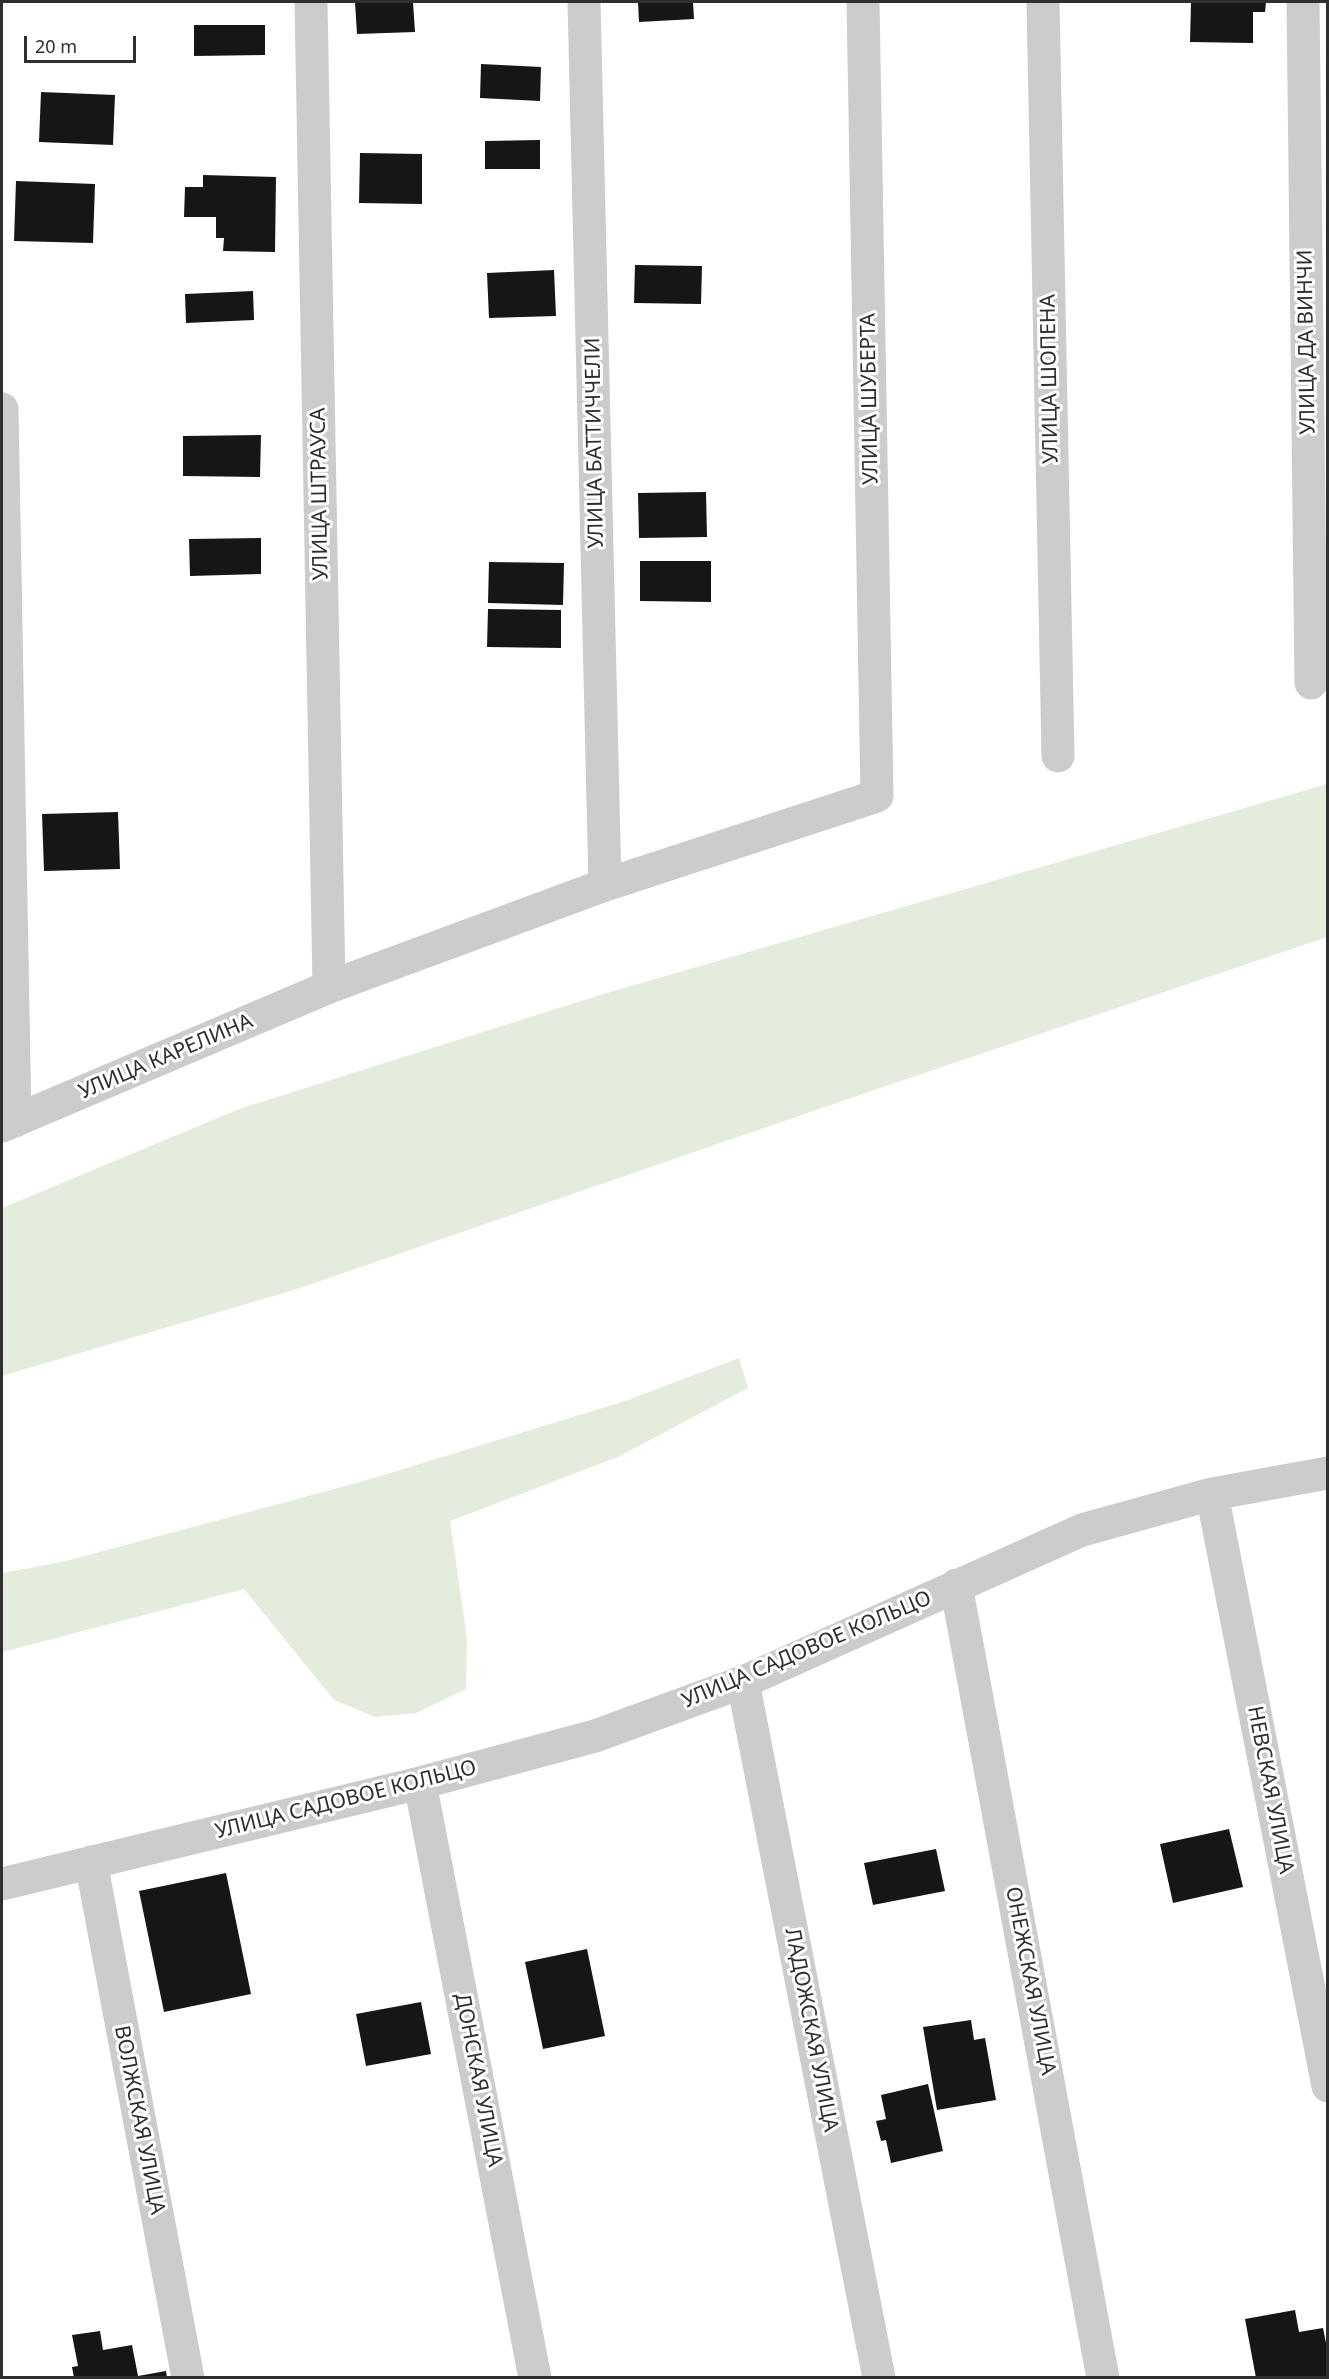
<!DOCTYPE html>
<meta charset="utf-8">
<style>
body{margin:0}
#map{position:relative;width:1329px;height:2379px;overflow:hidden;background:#fff;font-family:"Noto Sans",sans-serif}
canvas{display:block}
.frame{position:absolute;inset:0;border:3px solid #2f2f2f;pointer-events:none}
.scale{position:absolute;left:24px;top:36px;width:112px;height:27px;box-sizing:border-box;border:3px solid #2f2f2f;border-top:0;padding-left:8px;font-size:18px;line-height:21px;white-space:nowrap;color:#2f2f2f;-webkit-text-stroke:4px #fff;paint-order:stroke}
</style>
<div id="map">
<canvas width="1329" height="2379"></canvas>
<div class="frame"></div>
<div class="scale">20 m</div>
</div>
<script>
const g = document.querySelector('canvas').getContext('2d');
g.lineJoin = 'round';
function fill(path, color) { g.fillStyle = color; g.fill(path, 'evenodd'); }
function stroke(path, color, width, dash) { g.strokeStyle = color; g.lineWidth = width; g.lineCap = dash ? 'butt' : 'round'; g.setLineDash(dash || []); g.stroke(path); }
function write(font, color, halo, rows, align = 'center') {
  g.font = font + ' "Noto Sans",sans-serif'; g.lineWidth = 6; g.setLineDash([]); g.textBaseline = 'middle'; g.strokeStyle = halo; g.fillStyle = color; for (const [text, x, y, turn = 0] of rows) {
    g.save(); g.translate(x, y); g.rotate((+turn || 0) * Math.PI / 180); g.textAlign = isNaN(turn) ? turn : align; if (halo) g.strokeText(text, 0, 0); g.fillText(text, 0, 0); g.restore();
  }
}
const green = new Path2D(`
 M1327,784v153l-447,151 -583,201 -295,87v-168l237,-99 361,-114z
 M739,1358l9,30 -130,69 -168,64 17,118 -1,50 -50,24 -41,4 -41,-17 -90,-111 -242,63v-79l64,-12 298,-80 261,-80z`);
const building = new Path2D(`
 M355,2h58l2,30 -58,2z
 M638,2h55l1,17 -55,3z
 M1191,2h75l-1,10h-12v31l-63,-1z
 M194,25h71v30l-71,1z
 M481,64l60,3 -1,34 -60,-3z
 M41,92l74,3 -2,50 -74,-3z
 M540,140v29h-55v-28z
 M360,153l62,1v50l-63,-1z
 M203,175l73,2 -1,75 -52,-1 1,-13h-8v-21h-32l1,-30h18z
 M16,181l79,3 -2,59 -79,-2z
 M635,265l67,1 -1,38 -67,-1z
 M554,270l2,46 -67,2 -2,-45z
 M253,291l1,29 -68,3 -1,-29z
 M261,435l-1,42 -77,-1v-40z
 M706,492l1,45 -68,1 -1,-45z
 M261,538v36l-71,2 -1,-37z
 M640,561h71v41l-71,-1z
 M489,562l75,1 -1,42 -75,-2z
 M488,609l73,1v38l-74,-1z
 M118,812l2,57 -76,2 -2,-57z
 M1229,1829l14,58 -70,16 -13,-59z
 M936,1849l9,42 -72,14 -9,-42z
 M226,1873l25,121 -87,18 -25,-121z
 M587,1949l18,87 -62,13 -18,-87z
 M421,2002l10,52 -65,12 -10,-52z
 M971,2020l3,20 11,-2 11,62 -59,10 -14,-83z
 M928,2084l15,67 -52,12 -5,-23 -5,1 -5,-20 10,-2 -5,-24z
 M1295,2310l4,22 24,-4 5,25v25h-72l-11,-59z
 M100,2331l3,19 29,-5 6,31 28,-5 1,7h-93l-2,-11 6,-1 -6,-31z`);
const minor = new Path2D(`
 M311,2l18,985
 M584,2l21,883
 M1043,2l15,754
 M1303,2l8,681
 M2,409l13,712
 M2,1126l327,-139 276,-102 272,-89 -14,-794
 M1212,1494l116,592
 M956,1585l147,793
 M743,1682l136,696
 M420,1783l115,595
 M91,1862l97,516
 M2,1884l418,-101 175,-47 148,-54 339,-152 130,-36 116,-21`);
const streetNames = [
 ["УЛИЦА ДА ВИНЧИ",1307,342,-91],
 ["УЛИЦА ШОПЕНА",1050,379,-91],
 ["УЛИЦА ШУБЕРТА",870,399,-91],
 ["УЛИЦА БАТТИЧЧЕЛИ",595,443,-91],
 ["УЛИЦА ШТРАУСА",320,494,-91],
 ["УЛИЦА КАРЕЛИНА",166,1057,-23],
 ["УЛИЦА САДОВОЕ КОЛЬЦО",807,1650,-23],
 ["НЕВСКАЯ УЛИЦА",1270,1790,79],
 ["УЛИЦА САДОВОЕ КОЛЬЦО",346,1800,-14],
 ["ОНЕЖСКАЯ УЛИЦА",1030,1981,79],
 ["ЛАДОЖСКАЯ УЛИЦА",811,2030,79],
 ["ДОНСКАЯ УЛИЦА",478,2080,79],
 ["ВОЛЖСКАЯ УЛИЦА",139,2120,79]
];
fill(green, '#e4eddd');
fill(building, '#161616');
stroke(minor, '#ccc', 33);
write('21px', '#2f2f2f', '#fff', streetNames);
</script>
